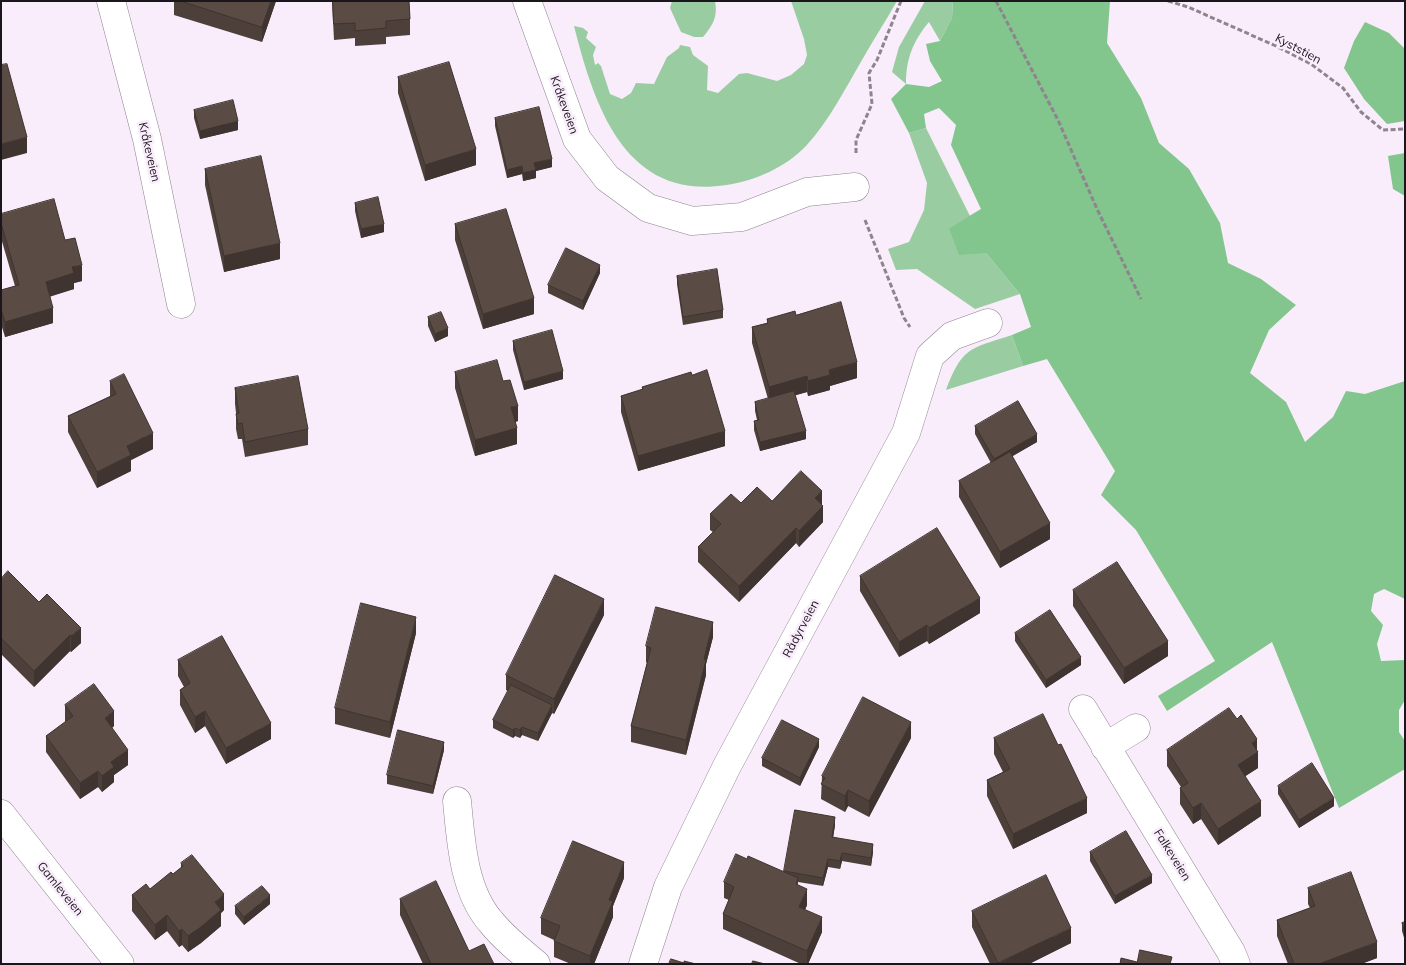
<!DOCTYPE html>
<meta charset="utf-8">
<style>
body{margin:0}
#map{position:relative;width:1406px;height:965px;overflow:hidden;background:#f9ecfb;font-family:Mulish,sans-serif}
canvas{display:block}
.frame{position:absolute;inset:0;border:2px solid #1a161b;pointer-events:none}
</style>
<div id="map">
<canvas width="1406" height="965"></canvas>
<div class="frame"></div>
</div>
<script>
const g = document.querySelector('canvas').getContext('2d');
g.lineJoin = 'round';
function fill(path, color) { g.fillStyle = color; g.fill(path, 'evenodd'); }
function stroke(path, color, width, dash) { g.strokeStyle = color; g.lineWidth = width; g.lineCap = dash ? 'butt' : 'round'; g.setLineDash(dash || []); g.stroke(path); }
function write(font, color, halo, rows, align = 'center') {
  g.font = font + ' Mulish,sans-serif'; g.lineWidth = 5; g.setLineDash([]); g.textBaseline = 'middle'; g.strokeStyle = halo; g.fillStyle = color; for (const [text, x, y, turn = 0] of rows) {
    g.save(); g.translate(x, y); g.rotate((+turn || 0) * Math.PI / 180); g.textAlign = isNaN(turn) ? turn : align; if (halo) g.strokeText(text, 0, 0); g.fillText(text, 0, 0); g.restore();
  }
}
const green = new Path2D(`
 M672,1h43c3,16 -2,24 -12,36h-9l-13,-5 -11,-24z
 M791,1h106c-11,20 -24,39 -35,59 -17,29 -33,61 -56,86 -20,21 -51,35 -80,39 -102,16 -132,-81 -152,-159l9,2 5,4 -2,6 10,9 -3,8 2,10 3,-2 3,3 9,28 12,5 9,-6 5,-10 18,1 13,-27 12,-9 1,-3 10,2 3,8 15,11 -1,24 11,3 21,-19 8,-1 30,8 14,-6 13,-11 3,-9 -3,-16z
 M925,1h28l-1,17 -12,23 -11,-19c-16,19 -23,37 -23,62l-14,-12 7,-25z
 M926,128l44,88 -21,12 37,25 34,41 -45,15 -58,-40 -21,1 -8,-21 21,-7 15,-32 3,-27 -18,-50z
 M1012,335l11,31 -77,24c17,-44 24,-41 66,-55z`);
const forest = new Path2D(`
 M953,1h157l-3,42 34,55 18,45 30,26 31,54 8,40 33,16 35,26 -27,25 -19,43 36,29 19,40 28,-25 13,-26 19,3 40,-13v218l-21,-10 -10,5 -3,17 12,14 -6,19 4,17 24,-1v40l-6,10v22l6,9v28l-66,39 -67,-166 -105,69 -9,-15 57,-35 -79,-131 -35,-35 14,-24 -68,-112 -24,7 -11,-31 19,-8 -11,-33 -34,-41 -27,2 -10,-27 32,-19 -30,-64 5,-20 -17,-17 -15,6 2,14 -17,5 -18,-34 15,-15 23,3 13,-6 -12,-20 -4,-17 14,-3 12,-23z
 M1365,22l24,11 16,16v72l-18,3 -23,-25 -20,-31 10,-27z
 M1405,153v43l-12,-7 -5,-33z`);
const path = new Path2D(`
 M996,1l62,119 39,89 44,90
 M1168,1l20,6 88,39 35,18 32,24 18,24 22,18 22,-1
 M856,153v-13l16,-36 -3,-31 8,-13 24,-59
 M865,220l39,98 6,9`);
const street = new Path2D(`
 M111,1l36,138 34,165
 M527,1l50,138 30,39 41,30 44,13 50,-4 65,-25 48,-5
 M1083,709l148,243 5,12
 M1105,747l31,-19
 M457,801c4,40 6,89 34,121 13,16 29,29 45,42
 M1,814l119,150
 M643,964l25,-77 59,-121 179,-333 24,-77 22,-20 36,-13`);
const wall = new Path2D(`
 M174,1h102l-14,41 -88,-27z
 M332,1h77l1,18v16l-24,2v7l-31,2v-8l-21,2z
 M398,77l78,88 -51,16 -27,-88z
 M194,110l44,20 -38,9 -6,-21z
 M495,118l57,49 -16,4v7l-13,3 -1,-7 -15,4 -12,-52z
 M205,169l75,90 -56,13 -19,-87z
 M355,203l29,29 -23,6 -6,-27z
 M1,214l64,26 17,41 -8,2v6l-24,7 3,27 -48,14 -4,-13v-34l14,-4 -14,-48z
 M455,224l79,90 -51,15 -28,-89z
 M600,273l-17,37 -35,-17v-8z
 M677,276l46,34v8l-40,7 -6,-41z
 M796,315l61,63 -27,8v4l-22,6 -1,-4 -12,3 11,44 -46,12 -6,-21v-9l3,-1 -2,-9v-9l13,-3 -16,-56v-16l15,-4v-4z
 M428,317l20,19 -13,6 -7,-16z
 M513,341l50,38 -39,11 -11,-40z
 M455,372l48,9 15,40 -3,1 2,22 -42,12 -20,-68z
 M692,375l33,71 -87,25 -17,-59v-16l21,-6v-3z
 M110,381l43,68 -22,11v11l-34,17 -29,-56v-16l42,-20z
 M235,388l73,41v16l-63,12 -3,-18h-4l-2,-10v-16l-1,-9z
 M975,426l62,16 -25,14 38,83 -50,29 -41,-71v-16l32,-18 -16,-29z
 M772,501l50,4 1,17 -24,25 -3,-4 -57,59 -41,-40v-15l15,-15 -3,-2v-16l31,-11z
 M860,576l120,37 -51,31 -2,-3 -28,16 -39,-66z
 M1,579l80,64 -10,9 -1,-1 -36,36 -33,-33z
 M1073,590l95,66 -44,28 -51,-78z
 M604,615l-50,99 -2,-1 -14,28 -16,-6 -2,3 -5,-2 -2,2 -20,-10v-8l15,-29 -2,-1v-15z
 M416,633l-26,105 -55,-14v-16z
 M1015,633l66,32 -35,23 -31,-47z
 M713,637l-7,27v11l-20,80 -55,-13v-16l16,-63 -1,-1v-16z
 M178,660l93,79 -45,25 -21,-38 -10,7 -15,-28v-15l4,-3 -6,-11z
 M65,705l49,21 -2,2 16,37 -14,10v7l-12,10 -4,-5 -18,12 -34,-47v-16l20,-14 -1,-1z
 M911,738l-42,79 -21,-11 -3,6 -24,-13 1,-23z
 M994,738l93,75 -74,36 -26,-53v-16l16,-8 -9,-18z
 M819,747l-19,39 -38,-20v-8z
 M444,750l-11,44 -46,-10v-9z
 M1167,750h90l1,18 -13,8 16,40 -43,29 -17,-26 -8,5 -13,-20v-16l1,-1 -14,-21z
 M1278,786l56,20 -35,22 -21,-34z
 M795,810l40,15 -2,12 40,15 -2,14 -29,-5 -2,8 -12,-2 -5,19 -25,-4v3l9,20 -2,5 17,22 -14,32h-7l-78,-35v-15l6,-14 -5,-2v-16l23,-23 37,13z
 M1090,852l62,31 -37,21 -25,-43z
 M181,863l43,47 -3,3v13l-20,17 -13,9 -6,-7 -3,2 -12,-16 -12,9 -23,-29v-16l18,-6 23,-15 8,-6z
 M624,878l-11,28v11l-19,47h-23l-17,-7v-17l-13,-6v-16z
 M1308,888l69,70 -16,6h-73l-11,-28v-16l33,-12 -2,-4z
 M400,899l69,52 25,13h-71l-23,-49z
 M270,904l-26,21 -9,-11v-8z
 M972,911l99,32 -42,21h-39l-18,-37z
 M1405,922v19l-3,-10v-8z`);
const shadedWall = new Path2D(`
 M271,1h5l-14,41v-15z
 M238,121v9l-38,9v-8z
 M27,137v16l-26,7v-16z
 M476,149v16l-51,16v-16z
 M552,159v8l-16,4v7l-13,3v-8l11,-10z
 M522,166v8l-15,4v-8z
 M384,224v8l-23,6v-9z
 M280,243v16l-56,13v-16z
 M82,265v16l-8,2v6l-28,9v-16l26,-15z
 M600,265v8l-17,37v-9z
 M534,298v16l-51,15v-15z
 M53,308v15l-48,14v-15z
 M448,328v8l-13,6v-8z
 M857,362v16l-27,8v4l-22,6v-15l21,-11z
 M563,371v8l-39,11v-8z
 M807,376v16l-38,11v-16z
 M518,406v15l-7,2v-16z
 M517,428v16l-42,12v-16z
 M725,431v15l-87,25v-15z
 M806,431v8l-46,12v-9z
 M153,433v16l-22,11v11l-34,17v-16l30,-26z
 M1037,434v8l-43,25v-8z
 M822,491v16l-7,-9z
 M823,506v16l-24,25v-16z
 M1050,523v16l-50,29v-16z
 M796,528v15l-57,59v-16z
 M980,598v15l-51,31v-16z
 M604,599v16l-50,99v-15z
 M416,617v16l-26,105v-16z
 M713,622v15l-7,27v11l-20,80v-15l18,-81z
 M927,625v16l-28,16v-15z
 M81,628v15l-10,9v-16z
 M70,635v16l-36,36v-16z
 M1168,641v15l-44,28v-16z
 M1081,657v8l-35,23v-8z
 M552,705v8l-14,28v-8z
 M114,711v15l-9,7v-15z
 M205,711v15l-10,7v-16z
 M911,722v16l-42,79v-16z
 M271,723v16l-45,25v-16z
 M522,727v8l-2,3v-8z
 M515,728v8l-2,2v-8z
 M819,739v8l-19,39v-8z
 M1257,739v14l1,-1v16l-20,13v-16l14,-22z
 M444,742v8l-11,44v-8z
 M128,750v15l-14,10v7l-12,10v-16l9,-14z
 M98,771v16l-18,12v-16z
 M848,790v16l-3,6v-16z
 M1087,798v15l-74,36v-15z
 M1334,798v8l-35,22v-8z
 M1261,801v15l-43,29v-16z
 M1201,803v16l-8,5v-16z
 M835,817v8l-3,20v-8z
 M873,844v8l-2,14v-8z
 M842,853v8l-2,8v-8z
 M828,859v8l-5,19v-8z
 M624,862v16l-11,28v11l-19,47h-4v-8l19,-56z
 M1152,875v8l-37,21v-8z
 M807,889v16l-8,18v-16z
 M224,894v16l-3,3v13l-20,17 -13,9v-16l27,-34z
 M270,895v9l-26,21v-8z
 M167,915v16l-12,9v-15z
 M822,917v15l-14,32h-1v-13z
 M1071,928v15l-42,21h-31z
 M182,929v16l-3,2v-16z
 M1377,942v16l-16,6h-42z`);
const building = new Path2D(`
 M181,1h90l-9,26z
 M333,1h76l1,18 -24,2v7l-31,3v-8l-21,1z
 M449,62l27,87 -51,16 -27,-88z
 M7,64l20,73 -26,7v-79z
 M233,100l5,21 -38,10 -6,-21z
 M539,107l13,52 -18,4 2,7 -13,3 -1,-7 -15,4 -12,-52z
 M261,156l19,87 -56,13 -19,-87z
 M378,197l6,27 -23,5 -6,-26z
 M54,199l11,41 10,-2 7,27 -10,2 2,6 -28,9 7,26 -48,14 -4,-13v-19l18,-5 -18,-62v-9z
 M506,209l28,89 -51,16 -28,-90z
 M566,248l34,17 -17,36 -35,-16z
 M717,269l6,41 -40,7 -6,-41z
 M841,302l16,60 -28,8 1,5 -22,6 -1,-5 -38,11 -17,-60 16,-4 -1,-4 28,-8 1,4z
 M441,312l7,16 -13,6 -7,-17z
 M552,330l11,41 -39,11 -11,-41z
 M497,360l6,21 7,-1 8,26 -7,1 6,21 -42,12 -20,-68z
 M707,370l18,61 -87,25 -17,-60 22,-7 -1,-2 49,-15 1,3z
 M124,374l29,59 -26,13 4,9 -34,17 -29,-56 48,-22 -6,-13z
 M298,376l10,53 -63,13 -3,-19 -4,1 -2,-10 3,-1 -4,-25z
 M794,391l12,40 -46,11 -6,-21 5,-1 -4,-18z
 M1018,401l19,33 -43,25 -19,-33z
 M1010,452l40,71 -50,29 -41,-71z
 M801,471l21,20 -7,7 8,8 -24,25 -3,-3 -57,58 -41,-39 23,-23 -11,-10 21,-20 10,9 16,-16 15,14z
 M937,528l43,70 -51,30 -2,-3 -28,17 -39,-66z
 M1117,562l51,79 -44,27 -51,-78z
 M8,571l31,31 8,-8 34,34 -10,8 -1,-1 -36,36 -33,-33v-59z
 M555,575l49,24 -50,100 -48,-24z
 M361,603l55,14 -26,105 -55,-14z
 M656,607l57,15 -9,37 2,1 -20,80 -55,-14 20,-78 -5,-2z
 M1050,610l31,47 -35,23 -31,-47z
 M222,636l49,87 -45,25 -21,-37 -10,6 -15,-27 10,-7 -12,-23z
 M94,684l20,27 -9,7 23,32 -17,12 3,5 -12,9 -4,-5 -18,12 -34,-47 27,-20 -8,-11z
 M511,685l41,20 -14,28 -16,-6 -2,3 -5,-2 -2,2 -20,-10z
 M863,697l48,25 -42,79 -21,-11 -3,6 -24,-12 4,-6 -3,-2z
 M1229,708l8,11 4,-4 16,24 -5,4 6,9 -20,13 23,36 -43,28 -17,-26 -8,5 -13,-20 8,-5 -21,-33z
 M1043,714l15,31 3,-1 26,54 -74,36 -26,-54 23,-11 -16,-31z
 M782,720l37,19 -19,39 -38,-20z
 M398,730l46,12 -11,44 -46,-11z
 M1312,763l22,35 -35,22 -21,-34z
 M795,810l40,7 -3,20 41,7 -2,14 -29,-5 -2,8 -12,-2 -5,19 -39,-7z
 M1126,831l26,44 -37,21 -25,-44z
 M573,841l51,21 -15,38 4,1 -23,55 -36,-15 6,-15 -19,-8z
 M736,854l11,5 1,-3 50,22 -2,6 11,5 -8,18 23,10 -15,34 -84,-37 11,-27 -10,-5z
 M192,855l32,39 -9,8 6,8 -20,17 -13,9 -6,-7 -3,2 -12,-16 -12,10 -23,-30 14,-11 4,5 21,-17 2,2 10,-8 -2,-3z
 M1351,872l26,70 -58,22h-25l-17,-44 38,-14 -7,-18z
 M1046,875l25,53 -73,35 -26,-52z
 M436,881l33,70 15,-7 10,20h-63l-31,-65z
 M262,886l8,9 -26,22 -9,-11z
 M1405,922v11l-3,-10z
 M1140,950l32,7 -2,7h-50l1,-6 16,4z
 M671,959l13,4v-2l12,3h-27z
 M753,961l12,3h-13z`);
const streetNames = [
 ["Kyststien",1298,49,28],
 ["Kråkeveien",564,105,70],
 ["Kråkeveien",149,152,77],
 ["Rådyrveien",801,629,-62],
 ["Falkeveien",1172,855,58],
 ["Gamleveien",60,889,51]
];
fill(green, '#99cda1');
fill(forest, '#82c58d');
stroke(street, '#8f8491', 29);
stroke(path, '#8d848e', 3, [5, 2.5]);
stroke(street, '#fff', 28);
fill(wall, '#4d403a');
fill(shadedWall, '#3f3430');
fill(building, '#5a4b44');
stroke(building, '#3f3430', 1);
write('12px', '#1a161b', '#f9ecfb', streetNames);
</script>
